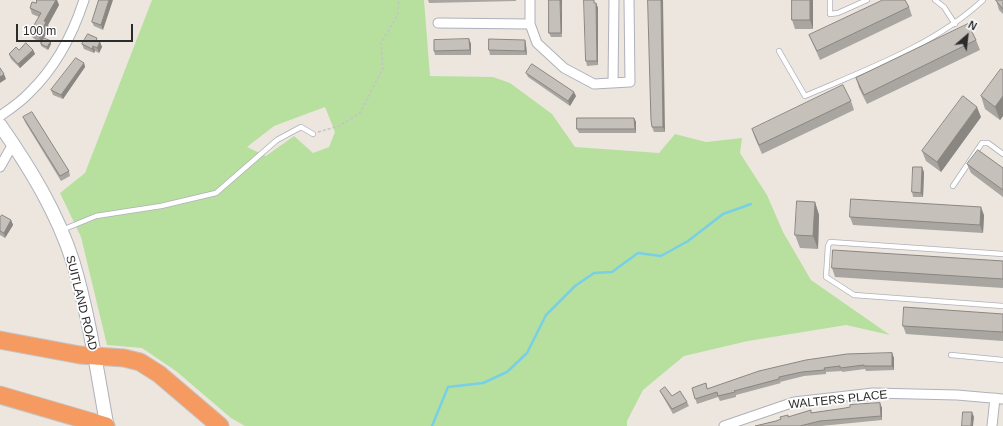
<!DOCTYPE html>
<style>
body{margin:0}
#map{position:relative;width:1003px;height:426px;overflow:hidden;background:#ece6df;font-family:Arial,sans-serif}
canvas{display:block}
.north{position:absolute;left:947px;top:16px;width:40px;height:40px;-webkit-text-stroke:3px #fff;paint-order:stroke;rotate:28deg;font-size:11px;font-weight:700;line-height:16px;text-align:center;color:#2b2b2b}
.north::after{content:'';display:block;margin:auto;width:14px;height:18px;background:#2b2b2b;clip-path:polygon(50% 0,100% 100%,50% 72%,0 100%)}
.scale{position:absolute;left:16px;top:24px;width:117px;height:18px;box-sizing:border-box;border:2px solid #2b2b2b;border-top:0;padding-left:5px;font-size:12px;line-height:14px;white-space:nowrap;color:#2b2b2b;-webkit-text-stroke:3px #fff;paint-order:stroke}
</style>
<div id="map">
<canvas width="1003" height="426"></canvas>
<div class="north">N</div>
<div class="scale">100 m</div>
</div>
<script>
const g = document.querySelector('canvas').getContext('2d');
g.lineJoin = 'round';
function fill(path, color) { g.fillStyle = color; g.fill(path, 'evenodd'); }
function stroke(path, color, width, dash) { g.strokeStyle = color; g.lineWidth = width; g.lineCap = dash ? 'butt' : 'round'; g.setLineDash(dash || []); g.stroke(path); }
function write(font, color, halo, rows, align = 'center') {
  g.font = font + ' Arial,sans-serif'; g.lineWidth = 3.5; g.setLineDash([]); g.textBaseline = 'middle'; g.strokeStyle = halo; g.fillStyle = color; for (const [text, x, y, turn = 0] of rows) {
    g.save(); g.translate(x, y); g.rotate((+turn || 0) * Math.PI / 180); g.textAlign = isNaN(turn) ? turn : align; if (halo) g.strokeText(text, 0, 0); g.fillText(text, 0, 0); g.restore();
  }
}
const green = new Path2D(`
 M152,0h272l6,76 63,1 17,6 42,31 23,33 84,6 16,-19 31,8 36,-4 -2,15 27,42 16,37 28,48 79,55 -44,-10 -98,16 -64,15 -41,34 -16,31v5h-382l-14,-8 -55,-47 -34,-23 -35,-3 -26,-108 -21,-44 25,-20zM325,107l10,25 -6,15 -16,6 -19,-17 -28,20 -19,-9 27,-21z`);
const stream = new Path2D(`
 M432,426l16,-39 35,-4 24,-11 20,-19 19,-38 29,-29 19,-13 18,-1 26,-19 23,3 27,-15 35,-27 28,-10`);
const path = new Path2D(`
 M318,132l21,-6 21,-13 23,-45 -2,-25 16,-27 2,-16`);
const lane = new Path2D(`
 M830,0v14l8,-1 29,-13
 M935,0l9,7 11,17
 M779,51l26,45c60,-26 130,-51 178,-96
 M953,186l29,-43h6l15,11
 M62,230l34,-14 65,-10 55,-13 61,-53 24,-13 12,7
 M1003,254l-173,-12 -2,4 -2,31 28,18 149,11
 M951,355l52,5`);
const street = new Path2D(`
 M530,0v24l7,19 27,25 30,16 36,-2 -1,-82
 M438,23l92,1
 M613,83l1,-83
 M0,116c10,-7 21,-14 29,-23 26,-25 44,-59 55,-93
 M0,167l13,-23
 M724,426l70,-24 79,-9 84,2 46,4
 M992,426l3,-28`);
const secondary = new Path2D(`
 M0,125c30,43 57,87 73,137 16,53 24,109 34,164`);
const highway = new Path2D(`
 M0,340l80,15 44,3 16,4 19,12 61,52
 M0,395l106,31`);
const wall = new Path2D(`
 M37,0h20l2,5 -11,20 1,3 -6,12 8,1v3l-3,6 -7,-4v-3l-8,-5 -3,-6 9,-15 -7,-3 -2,-6 6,-5z
 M99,0l4,30 -9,-4 -2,-4z
 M428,0h88v1l-87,2z
 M549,0l13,37h-11l-2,-4z
 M648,0l17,132h-11l-2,-5z
 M813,0v29h-18l-3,-9z
 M996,0h7v14l-4,-4z
 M595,3h1l2,5v57l-11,1 -1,-5z
 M909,7l3,9 -92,44 -7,-16 -4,-9z
 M469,39l2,5v11h-36l-1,-4z
 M525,40l1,5 1,10h-37l-1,-5z
 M976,40l4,10 -113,54 -8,-16 -3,-10z
 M98,42h2l2,5 -3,6 -4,-2 -1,2 -10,-4 -2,-5z
 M19,50h14l2,4 -15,14 -9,-9 -2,-5z
 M84,63l1,4 -22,32 -10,-4 -2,-5z
 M1003,70v46l-3,4 -15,-11 -4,-13z
 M526,73l50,23 -6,10 -42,-29z
 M851,101l3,9 -92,44 -7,-16 -3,-9z
 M23,117l46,54 1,5 -9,5 -36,-59z
 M981,117l-40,55 -15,-11 -4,-10z
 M634,118l2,4v11h-57l-2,-4z
 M967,164l36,4v29l-32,-24z
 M924,172l-1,25h-10l-1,-5z
 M815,202l4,13 -1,34 -18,-1 -5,-13z
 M984,215l-1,18 -130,-8 -3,-8z
 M0,218l11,2 2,5 -8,13 -5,-3z
 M1003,261v27l-168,-11 -3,-9z
 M1003,314v27l-97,-7 -3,-8z
 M892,353l2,5v12l-28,1 -1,-2 -23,3v-1l-16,1v2l-22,2 -24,6 1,1 -45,12v2l-16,4 -2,-4 -21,7 -5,-16 16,1z
 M660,391l12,5 15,6 2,4 -16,8 -11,-19z
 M880,403l2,5v12l-61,6h-66l21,-5 12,-4 23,-4z`);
const shadedWall = new Path2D(`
 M56,0h1l2,5 -11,20 1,3 -8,15 -2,-6 5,-16z
 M109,0h4l-10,30 -2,-5z
 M560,0h2v37l-1,-4z
 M661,0h2l2,132 -2,-5z
 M810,0h3v29l-3,-9z
 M596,3l2,5v57l-1,-4z
 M469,39l2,5v11l-1,-5z
 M525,40l1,5 1,10 -2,-4z
 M51,41v3l-3,6 -1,-3z
 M100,42l2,5 -3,6 -2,-5z
 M93,46l2,5 -1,2 -2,-4z
 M33,50l2,4 -15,14 -2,-4z
 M84,63l1,4 -22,32 -2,-4z
 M4,74l2,5 -6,4v-6z
 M574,92l2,4 -6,10 -2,-5z
 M1003,96v20l-3,4 -5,-13z
 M977,107l4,10 -40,55 -4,-10z
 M634,118l2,4v11l-1,-4z
 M922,167l2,5 -1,25 -2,-4z
 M815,202l4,13 -1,34 -5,-13z
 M981,207l3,8 -1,18 -3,-8z
 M11,220l2,5 -8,13 -1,-5z
 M892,353l2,5v12l-2,-4z
 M880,403l2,5v12l-1,-4z
 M972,412l2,5 -1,9h-2z`);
const building = new Path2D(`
 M37,0h19l-12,21 2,1 -7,15 -9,-5 11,-19 -11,-5 2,-6 4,1z
 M99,0h10l-8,25 -9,-3z
 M549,0h11l1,33h-12z
 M584,0h10v3h2l1,58h-11z
 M648,0h13l2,127h-11l-1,-7z
 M792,0h18v20h-18z
 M883,0h22l4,7 -92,44 -8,-16z
 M996,0h7v9z
 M968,24l8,16 -112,55 -8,-17z
 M88,34l9,4 -1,3 4,1 -3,6 -4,-2 -1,3 -10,-5z
 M44,38l7,3 -4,6 -6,-3z
 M469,39l1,11 -36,1v-11z
 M489,39l36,1v11l-36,-1z
 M26,43l7,7 -15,14 -9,-10 7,-7 3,3z
 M76,58l8,5 -23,32 -10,-5z
 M532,64l42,28 -6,9 -42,-28z
 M0,68l4,6 -4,3z
 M1001,69l2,1v26l-8,11 -14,-11z
 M843,85l8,16 -92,44 -7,-16z
 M963,96l14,11 -40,55 -15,-11z
 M32,112l37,59 -9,5 -37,-59z
 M577,118h57l1,11h-58z
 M978,150l25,18v22l-36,-26z
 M913,167h9l-1,26 -9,-1z
 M851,199l130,8 -1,18 -130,-8z
 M797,201l18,1 -2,34 -18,-1z
 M2,215l9,5 -7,13 -4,-2v-13z
 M833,250l170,11v18l-171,-11z
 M904,307l99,7v18l-100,-6z
 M892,353v13h-28v-1l-24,3v-2l-16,2 1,2 -23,2 -23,5v2l-45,12 1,1 -17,4 -1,-4 -22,7 -3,-11 14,-5 1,6 52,-18 47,-11 41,-6z
 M665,387l7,9 8,-5 7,11 -15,7 -12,-18z
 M880,403l1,13 -61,5 -20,5h-45l21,-5 5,-2 -1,-2 8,-2v2l23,-7v3l34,-5 5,-1v-2z
 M963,412h9l-1,14h-9z`);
const streetNames = [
 ["SUITLAND ROAD",81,303,76],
 ["WALTERS PLACE",838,400,-6]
];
fill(green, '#b7e09e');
stroke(stream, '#78cfe8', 2.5);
stroke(lane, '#afb1bb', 6);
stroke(street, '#afb1bb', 11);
stroke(secondary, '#afb1bb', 15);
stroke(highway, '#c4c4c4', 19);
stroke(path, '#c4c4c4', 1.5, [3, 2]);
stroke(lane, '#fff', 4.5);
stroke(street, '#fff', 9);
stroke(secondary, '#fff', 13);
stroke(highway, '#f59b61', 17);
fill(wall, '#a9a5a0');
fill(shadedWall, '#8a8682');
fill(building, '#c5c0ba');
stroke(building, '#8a8682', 1);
write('12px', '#2b2b2b', '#fff', streetNames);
</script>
